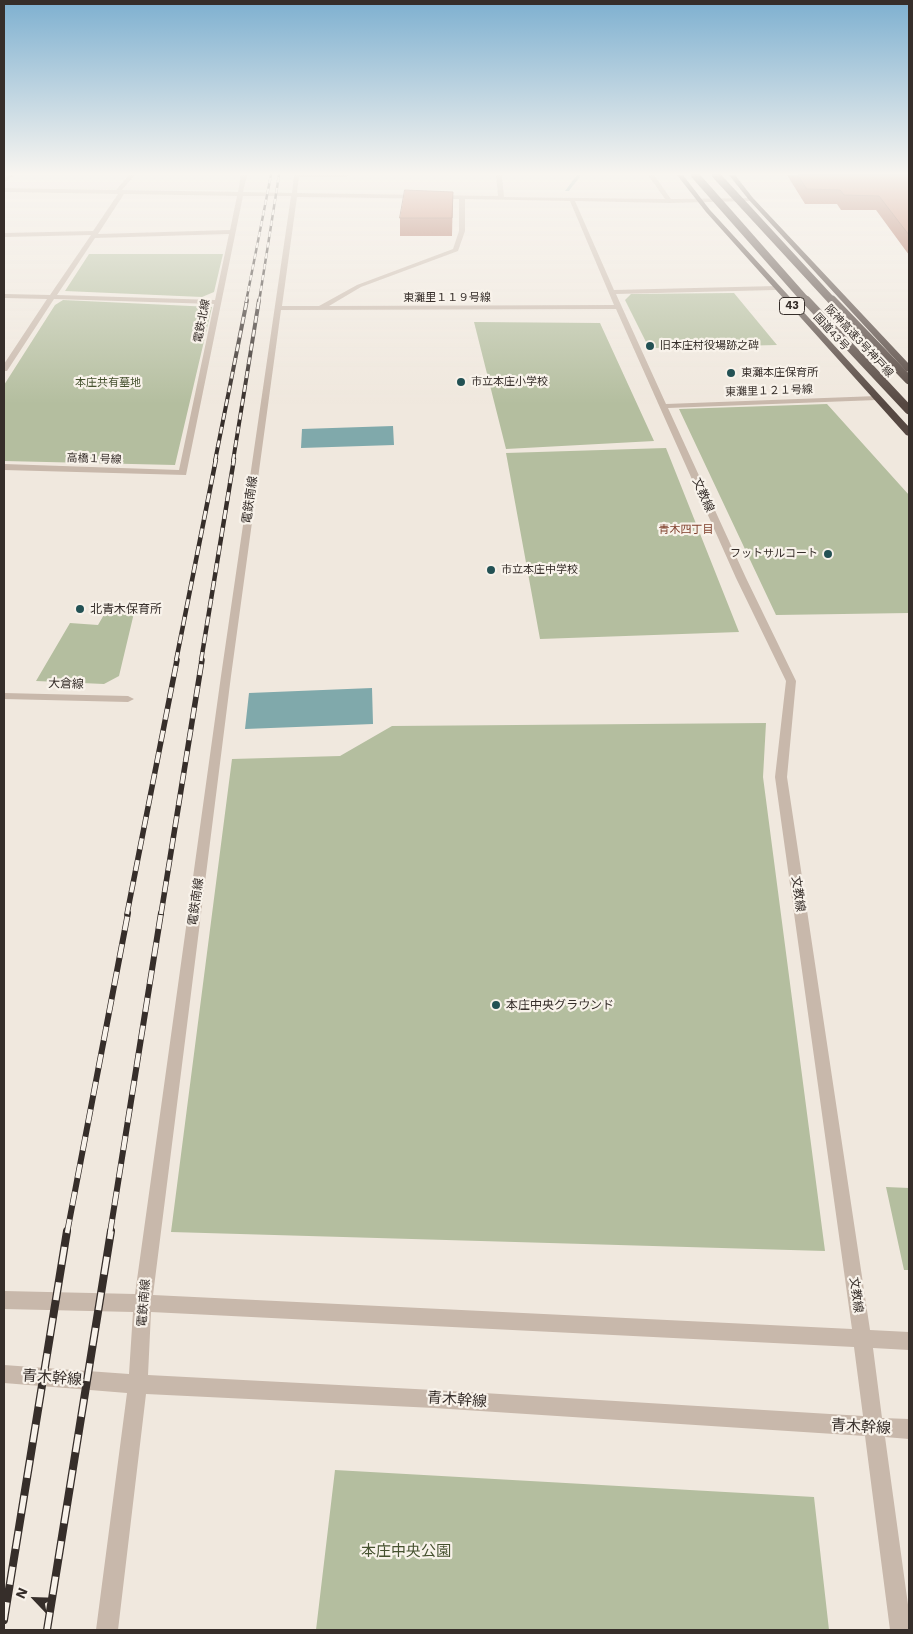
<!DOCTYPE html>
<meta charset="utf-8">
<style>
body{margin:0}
#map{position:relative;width:913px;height:1634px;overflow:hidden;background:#f0e8de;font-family:"Work Sans",sans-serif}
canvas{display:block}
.frame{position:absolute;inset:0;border:5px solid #362e2a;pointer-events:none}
.north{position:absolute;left:10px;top:1574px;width:50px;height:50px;-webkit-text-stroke:4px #f8f2ea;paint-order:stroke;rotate:294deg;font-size:14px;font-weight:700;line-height:20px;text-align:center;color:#362e2a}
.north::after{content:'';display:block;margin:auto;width:18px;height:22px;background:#362e2a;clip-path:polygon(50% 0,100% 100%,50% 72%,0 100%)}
</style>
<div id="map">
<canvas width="913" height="1634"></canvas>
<div class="frame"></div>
<div class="north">N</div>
</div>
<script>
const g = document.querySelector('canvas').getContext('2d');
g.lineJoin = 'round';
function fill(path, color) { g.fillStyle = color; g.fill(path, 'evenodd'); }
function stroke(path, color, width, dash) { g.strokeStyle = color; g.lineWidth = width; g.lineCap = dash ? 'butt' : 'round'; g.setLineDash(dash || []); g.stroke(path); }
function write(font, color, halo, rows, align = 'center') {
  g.font = font + ' "Work Sans","Noto Sans JP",sans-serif'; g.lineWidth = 4.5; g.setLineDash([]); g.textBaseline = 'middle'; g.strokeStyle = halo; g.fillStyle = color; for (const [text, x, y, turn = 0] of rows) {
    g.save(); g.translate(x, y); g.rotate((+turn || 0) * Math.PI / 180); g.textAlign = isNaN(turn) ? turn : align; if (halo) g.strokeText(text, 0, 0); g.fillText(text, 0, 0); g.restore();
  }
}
const green = new Path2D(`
 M89,254h134l-9,38 -12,5 -137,-6z
 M734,293l43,52 -122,3 -2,-5 -6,1 -22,-44 6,-6z
 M63,300l149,7 -37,158 -171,-4v-76l51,-80z
 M474,322l126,1 54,118 -148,8z
 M827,404l82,91v118l-133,2 -97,-206z
 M666,448l73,184 -199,7 -34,-186z
 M105,613h29l-15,63 -15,8 -68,-3 34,-58 28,2z
 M766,723l-3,54 62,474 -654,-19 61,-473 108,-3 52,-30z
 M886,1187l23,1v82h-5z
 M335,1470l479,27 15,133h-513z`);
const water = new Path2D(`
 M393,426l1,19 -93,3 1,-19z
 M372,688l1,36 -128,5 4,-36z`);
const stream = new Path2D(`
 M577,175h4l-12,16h-4z`);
const minor = new Path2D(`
 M8,175h6l-10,8v-5z
 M129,175h6l-13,15 116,2 3,-17h6l-4,17 49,1 2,-18h55l-3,2h-47l-2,16 201,3 -2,-21h6l2,22 161,2 -17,-24h6l17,24 82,-1 -2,3 -82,2 -94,-2 39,89 162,-4 3,2 -3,2 -160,4 50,110 211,-8 4,2 -4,2 -209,8 78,170 50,103 -9,96 83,553 39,2v18l-36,-2 9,70 27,1v20l-24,-2 24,175v18h-19l-25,-194 -431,-28 -288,-14 -28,236h-22l31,-237 -123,-10v-18l125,9 4,-62 -129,-3v-18l131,3 86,-618 70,-480h-48l-57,279 -182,-5v-6l175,6 35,-166 -160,-5 -47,72h-3v-7l43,-65 -43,-1v-4l46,1 41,-60 -87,2v-4l89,-2 25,-37 -114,-2v-4l112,2zM124,194l113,2 -7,34 -132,4zM297,197l162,2v32l-6,18 -96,36 -38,21h-37zM465,199l105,2 44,104 -285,1 32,-19 97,-36 7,-20zM229,234l-14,66 -158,-5 38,-57zM616,309l120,269 50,103 -11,96 77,552 -699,-34 78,-619 50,-366zM151,1312l703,35 9,69 -429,-26 -286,-15z
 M4,693l124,3 6,3 -6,3 -124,-3z`);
const highway = new Path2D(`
 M677,175h6l27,35 199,217v9l-3,-1 -200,-223z
 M729,175h6l18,23 156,166v8l-3,-1 -157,-171z`);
const railFar5 = new Path2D(`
 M246,302l25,-127
 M259,302l20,-127`);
const railFar4 = new Path2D(`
 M215,461l32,-161
 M233,461l26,-161`);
const railFar3 = new Path2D(`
 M176,661l40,-202
 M201,661l33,-202`);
const railFar2 = new Path2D(`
 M127,914l50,-254
 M161,914l41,-254`);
const railFar1 = new Path2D(`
 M67,1233l61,-320
 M110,1233l51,-320`);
const rail = new Path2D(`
 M4,1620l63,-389
 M47,1630l64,-399`);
const highwayBridgeFar1 = new Path2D(`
 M695,175l112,127
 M716,175l117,127`);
const highwayBridge = new Path2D(`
 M806,300l103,110
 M832,300l77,80`);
const wall = new Path2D(`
 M787,175h122v80l-33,-45h-35l-4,-6h-32z
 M453,192l-1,44h-52v-18z`);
const building = new Path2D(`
 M798,175h111v60l-30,-39 -35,-1 -4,-5 -33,-1z
 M405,190l48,2 -1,26h-52z`);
const markers = [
 [650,346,5,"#235154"],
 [731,373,5,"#235154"],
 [461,382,5,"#235154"],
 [828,554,5,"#235154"],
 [491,570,5,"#235154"],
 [80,609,5,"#235154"],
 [496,1005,5,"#235154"]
];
const farStreetnames = [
 ["東灘里１１９号線",447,298],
 ["電鉄北線",202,321,-79],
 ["国道43号",831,332,47],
 ["阪神高速3号神戸線",859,341,47],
 ["東灘里１２１号線",769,391,-2],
 ["高橋１号線",94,459,2]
];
const shields = [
 [792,306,25]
];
const shieldNames = [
 ["43",792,306]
];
const farPoinames = [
 ["旧本庄村役場跡之碑",660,346],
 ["東灘本庄保育所",741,373],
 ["市立本庄小学校",471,382],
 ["フットサルコート",818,554,"right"],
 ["市立本庄中学校",501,570]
];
const farParknames = [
 ["本庄共有墓地",108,383]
];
const farNeighbourhoodnames = [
 ["青木四丁目",686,530]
];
const streetNames = [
 ["文教線",703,495,66],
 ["電鉄南線",250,500,-82],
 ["大倉線",66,684,2],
 ["文教線",798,894,82],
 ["電鉄南線",196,902,-82],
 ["文教線",856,1295,82],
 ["電鉄南線",144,1303,-85]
];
const poiNames = [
 ["北青木保育所",90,609],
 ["本庄中央グラウンド",506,1005]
];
const nearStreetnames = [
 ["青木幹線",52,1378,4],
 ["青木幹線",457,1400,4],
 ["青木幹線",861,1427,3]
];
const nearParknames = [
 ["本庄中央公園",406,1552]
];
fill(green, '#b4be9f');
fill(water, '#80a9ab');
fill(stream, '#80a9ab');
fill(minor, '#c8b8ab');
fill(highway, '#564842');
stroke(railFar5, '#362e2a', 2.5);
stroke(railFar4, '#362e2a', 4);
stroke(railFar3, '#362e2a', 4.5);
stroke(railFar2, '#362e2a', 5.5);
stroke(railFar1, '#362e2a', 6);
stroke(rail, '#362e2a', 8);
stroke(railFar5, '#f8f2ea', 2, [5.5]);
stroke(railFar4, '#f8f2ea', 2.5, [7]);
stroke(railFar3, '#f8f2ea', 3, [9]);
stroke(railFar2, '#f8f2ea', 4, [11]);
stroke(railFar1, '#f8f2ea', 4.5, [14]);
stroke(rail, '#f8f2ea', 5.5, [18]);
stroke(highwayBridgeFar1, '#564842', 8);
stroke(highwayBridge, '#564842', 9);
fill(wall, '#a15c47');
fill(building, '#bb6b52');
stroke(building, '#834b39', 1);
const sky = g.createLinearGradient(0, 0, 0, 404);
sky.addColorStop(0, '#7eb0d0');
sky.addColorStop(0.43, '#f8f5f0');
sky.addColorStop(1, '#f8f5f000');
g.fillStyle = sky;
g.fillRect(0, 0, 913, 404);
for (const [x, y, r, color] of markers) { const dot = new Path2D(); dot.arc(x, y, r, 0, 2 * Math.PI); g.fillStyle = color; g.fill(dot); stroke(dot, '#f8f2ea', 2); }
write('11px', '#362e2a', '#f8f2ea', farStreetnames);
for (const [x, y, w] of shields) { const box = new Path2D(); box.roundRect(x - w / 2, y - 8.5, w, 17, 4); g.fillStyle = '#f8f2ea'; g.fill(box); stroke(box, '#362e2a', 1); }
write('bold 11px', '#362e2a', null, shieldNames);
write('11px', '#362e2a', '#f8f2ea', farPoinames, 'left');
write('11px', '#465230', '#f8f2ea', farParknames);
write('11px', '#7e3e2a', '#f8f2ea', farNeighbourhoodnames);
write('12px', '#362e2a', '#f8f2ea', streetNames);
write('12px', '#362e2a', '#f8f2ea', poiNames, 'left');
write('15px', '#362e2a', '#f8f2ea', nearStreetnames);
write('15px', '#465230', '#f8f2ea', nearParknames);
</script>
